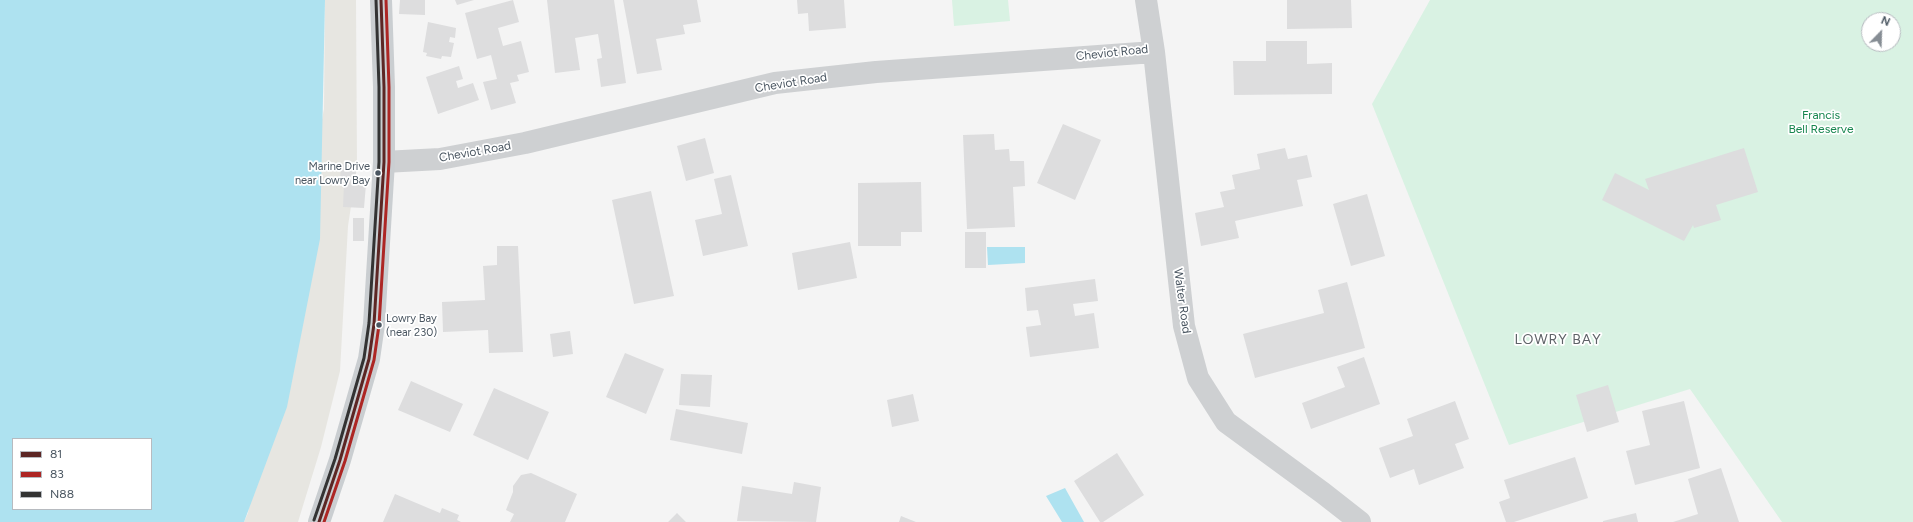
<!DOCTYPE html>
<style>
body{margin:0}
#map{position:relative;width:1913px;height:522px;overflow:hidden;background:#f4f4f4;font-family:Figtree,sans-serif}
canvas{display:block}
.legend{position:absolute;left:12px;top:438px;width:140px;height:72px;box-sizing:border-box;background:#fff;border:1px solid #b7bbc0;margin:0;padding:5px 7px;list-style:none;font-size:12px;color:#4a5661}
.legend li{display:flex;align-items:center;gap:8px;height:20px}
.legend b{width:20px;border:1px solid #b7bbc0}
.north{position:absolute;left:1861px;top:12px;width:40px;height:40px;box-sizing:border-box;background:#fff;border:1px solid #b7bbc0;border-radius:50%;rotate:23deg;font-size:11px;font-weight:700;line-height:16px;text-align:center;color:#4a5661}
.north::after{content:'';display:block;margin:auto;width:14px;height:18px;background:#868d94;clip-path:polygon(50% 0,100% 100%,50% 72%,0 100%)}
</style>
<div id="map">
<canvas width="1913" height="522"></canvas>
<ul class="legend">
<li><b style="height:5px;background:#5c2624"></b>81</li>
<li><b style="height:5px;background:#ad2624"></b>83</li>
<li><b style="height:5px;background:#333"></b>N88</li>
</ul>
<div class="north">N</div>
</div>
<script>
const g = document.querySelector('canvas').getContext('2d');
g.lineJoin = 'round';
function fill(path, color) { g.fillStyle = color; g.fill(path, 'evenodd'); }
function stroke(path, color, width, dash) { g.strokeStyle = color; g.lineWidth = width; g.lineCap = dash ? 'butt' : 'round'; g.setLineDash(dash || []); g.stroke(path); }
function write(font, color, halo, rows, align = 'center') {
  g.font = font + ' Figtree,sans-serif'; g.lineWidth = 3.5; g.setLineDash([]); g.textBaseline = 'middle'; g.strokeStyle = halo; g.fillStyle = color; for (const [text, x, y, turn = 0] of rows) {
    g.save(); g.translate(x, y); g.rotate((+turn || 0) * Math.PI / 180); g.textAlign = isNaN(turn) ? turn : align; if (halo) g.strokeText(text, 0, 0); g.fillText(text, 0, 0); g.restore();
  }
}
const green = new Path2D(`
 M952,0h56l2,21 -56,5z
 M1430,0h483v522h-131l-92,-133 -181,56 -137,-341zM1869,20h24v24h-24z`);
const sand = new Path2D(`
 M325,0h31l1,167 -9,59 -8,145 -19,76 -23,75h-54l4,-9 76,-404z`);
const water = new Path2D(`
 M0,0h325l-5,239 -33,168 -43,115h-244zM13,439h138v70h-138z
 M987,247h38v16l-37,2z
 M1065,488l19,34h-22l-16,-26z`);
const building = new Path2D(`
 M400,0h25v15l-26,-1z
 M455,0h19l-17,5z
 M513,0l6,22 -21,6 5,18 18,-5 8,31 -12,3 2,6 -9,2 6,20 -25,7 -8,-28 14,-3 -6,-24 -14,4 -12,-46z
 M547,0h67l12,83 -25,4 -4,-28 5,-1 -4,-24 -23,4 5,32 -25,3z
 M623,0h74l4,22 -18,3 2,9 -29,5 6,31 -25,4z
 M797,0h47l2,28 -37,3 -1,-18 -10,1z
 M1287,0h64l1,28 -65,1z
 M428,22l28,6 -1,10 -5,-1 -1,5 5,1 -3,14 -9,-1 -1,3 -15,-3 1,-3 -4,-1z
 M1266,41h41v23l25,-1v31l-98,1 -1,-34h33z
 M459,66l4,13 -7,2 2,7 15,-5 6,17 -41,14 -12,-37z
 M1063,124l38,16 -26,60 -38,-17z
 M994,134l1,16 14,-1 1,12h14l1,25 -12,1 2,40 -48,2 -4,-94z
 M705,138l9,35 -28,8 -9,-35z
 M1285,148l3,11 19,-4 5,22 -15,3 6,26 -68,15 4,17 -38,8 -6,-33 29,-6 -4,-15 15,-3 -3,-14 28,-6 -3,-15z
 M1744,148l14,44 -42,13 5,15 -27,8 -1,-3 -9,16 -82,-41 13,-27 34,17 -4,-11z
 M341,164l15,1v18l10,1 -2,24 -21,-1 1,-24 -4,-1z
 M731,175l17,71 -45,10 -8,-36 27,-6 -8,-35z
 M921,182l1,50h-21v14h-43v-63z
 M651,191l23,105 -40,8 -22,-104z
 M1367,194l18,62 -34,10 -18,-62z
 M353,218h11v23h-11z
 M965,232h21v36h-21z
 M850,242l7,36 -59,12 -6,-37z
 M497,246h21l5,106 -34,1 -1,-23 -45,2 -1,-30 43,-2 -2,-34 14,-1z
 M1095,279l3,22 -25,3 2,12 19,-3 5,35 -69,9 -4,-30 15,-2 -3,-15 -11,1 -2,-23z
 M1347,282l18,66 -110,30 -12,-44 81,-21 -6,-23z
 M570,331l3,23 -20,3 -3,-23z
 M625,353l39,16 -18,45 -40,-17z
 M1364,357l16,47 -69,25 -9,-26 43,-16 -8,-20z
 M681,374l31,1 -2,32 -31,-2z
 M411,381l52,23 -13,28 -52,-22z
 M1608,385l11,37 -32,10 -11,-37z
 M494,388l55,24 -21,48 -55,-25z
 M913,394l6,27 -27,6 -5,-27z
 M1455,401l14,38 -14,5 9,24 -45,17 -5,-16 -24,9 -11,-30 34,-12 -6,-17z
 M1684,401l16,67 -65,17 -9,-34 24,-6 -8,-34z
 M676,409l72,14 -6,31 -72,-14z
 M1117,453l27,42 -41,27h-3l-26,-41z
 M1575,457l13,41 -74,24h-8l-7,-20 11,-4 -6,-18z
 M1721,468l18,54h-66l25,-8 -10,-35z
 M531,473l46,21 -12,28h-55l4,-8 -8,-4 7,-18v-6l8,-11z
 M794,482l27,5 -5,35 -79,-1 5,-35 50,8z
 M395,494l45,19 2,-5 17,7 -2,5 4,2h-78z
 M677,513l9,9h-18z
 M1636,513l2,9h-35v-1z
 M901,516l15,6h-17z`);
const minor = new Path2D(`
 M1154,52l30,274 14,52 28,44 97,71 37,29
 M384,162l56,-3 85,-16 250,-60 101,-11 278,-20 -8,-52`);
const major = new Path2D(`
 M319,522l21,-62 29,-101 5,-35 10,-162v-75l-3,-87`);
const bus1 = new Path2D(`
 M319,522l21,-62 29,-101 5,-35 10,-162v-75l-3,-87`);
const bus2 = new Path2D(`
 M324,522l21,-61 29,-101 5,-35 10,-163v-75l-3,-87`);
const bus3 = new Path2D(`
 M314,520l21,-61 29,-101 5,-35 10,-161v-75l-3,-87`);
const markers = [
 [378,173,3.5,"#4a5661"],
 [379,325,3.5,"#4a5661"]
];
const busNames = [
 ["Marine Drive",370,167],
 ["near Lowry Bay",370,181],
 ["Lowry Bay",386,319,"left"],
 ["(near 230)",386,333,"left"]
];
const streetNames = [
 ["Cheviot Road",1112,53,-6],
 ["Cheviot Road",791,83,-9],
 ["Cheviot Road",475,152,-10],
 ["Walter Road",1182,301,82]
];
const parkNames = [
 ["Francis",1821,115],
 ["Bell Reserve",1821,129]
];
const quarterNames = [
 ["LOWRY BAY",1558,340]
];
fill(green, '#d9f2e3');
fill(sand, '#e7e6e1');
fill(water, '#aee2f0');
fill(building, '#ddddde');
stroke(minor, '#ced0d2', 22);
stroke(major, '#caced1', 22);
stroke(bus1, '#5c2624', 3);
stroke(bus2, '#ad2624', 3);
stroke(bus3, '#333', 3);
for (const [x, y, r, color] of markers) { const dot = new Path2D(); dot.arc(x, y, r, 0, 2 * Math.PI); g.fillStyle = color; g.fill(dot); stroke(dot, '#fff', 1.5); }
write('11px', '#4a5661', '#fff', busNames, 'right');
write('12px', '#4a5661', '#fff', streetNames);
write('12px', '#17864f', '#fff', parkNames);
g.letterSpacing = '1px';
write('14px', '#5f6368', '#fff', quarterNames);
g.letterSpacing = '0px';
</script>
